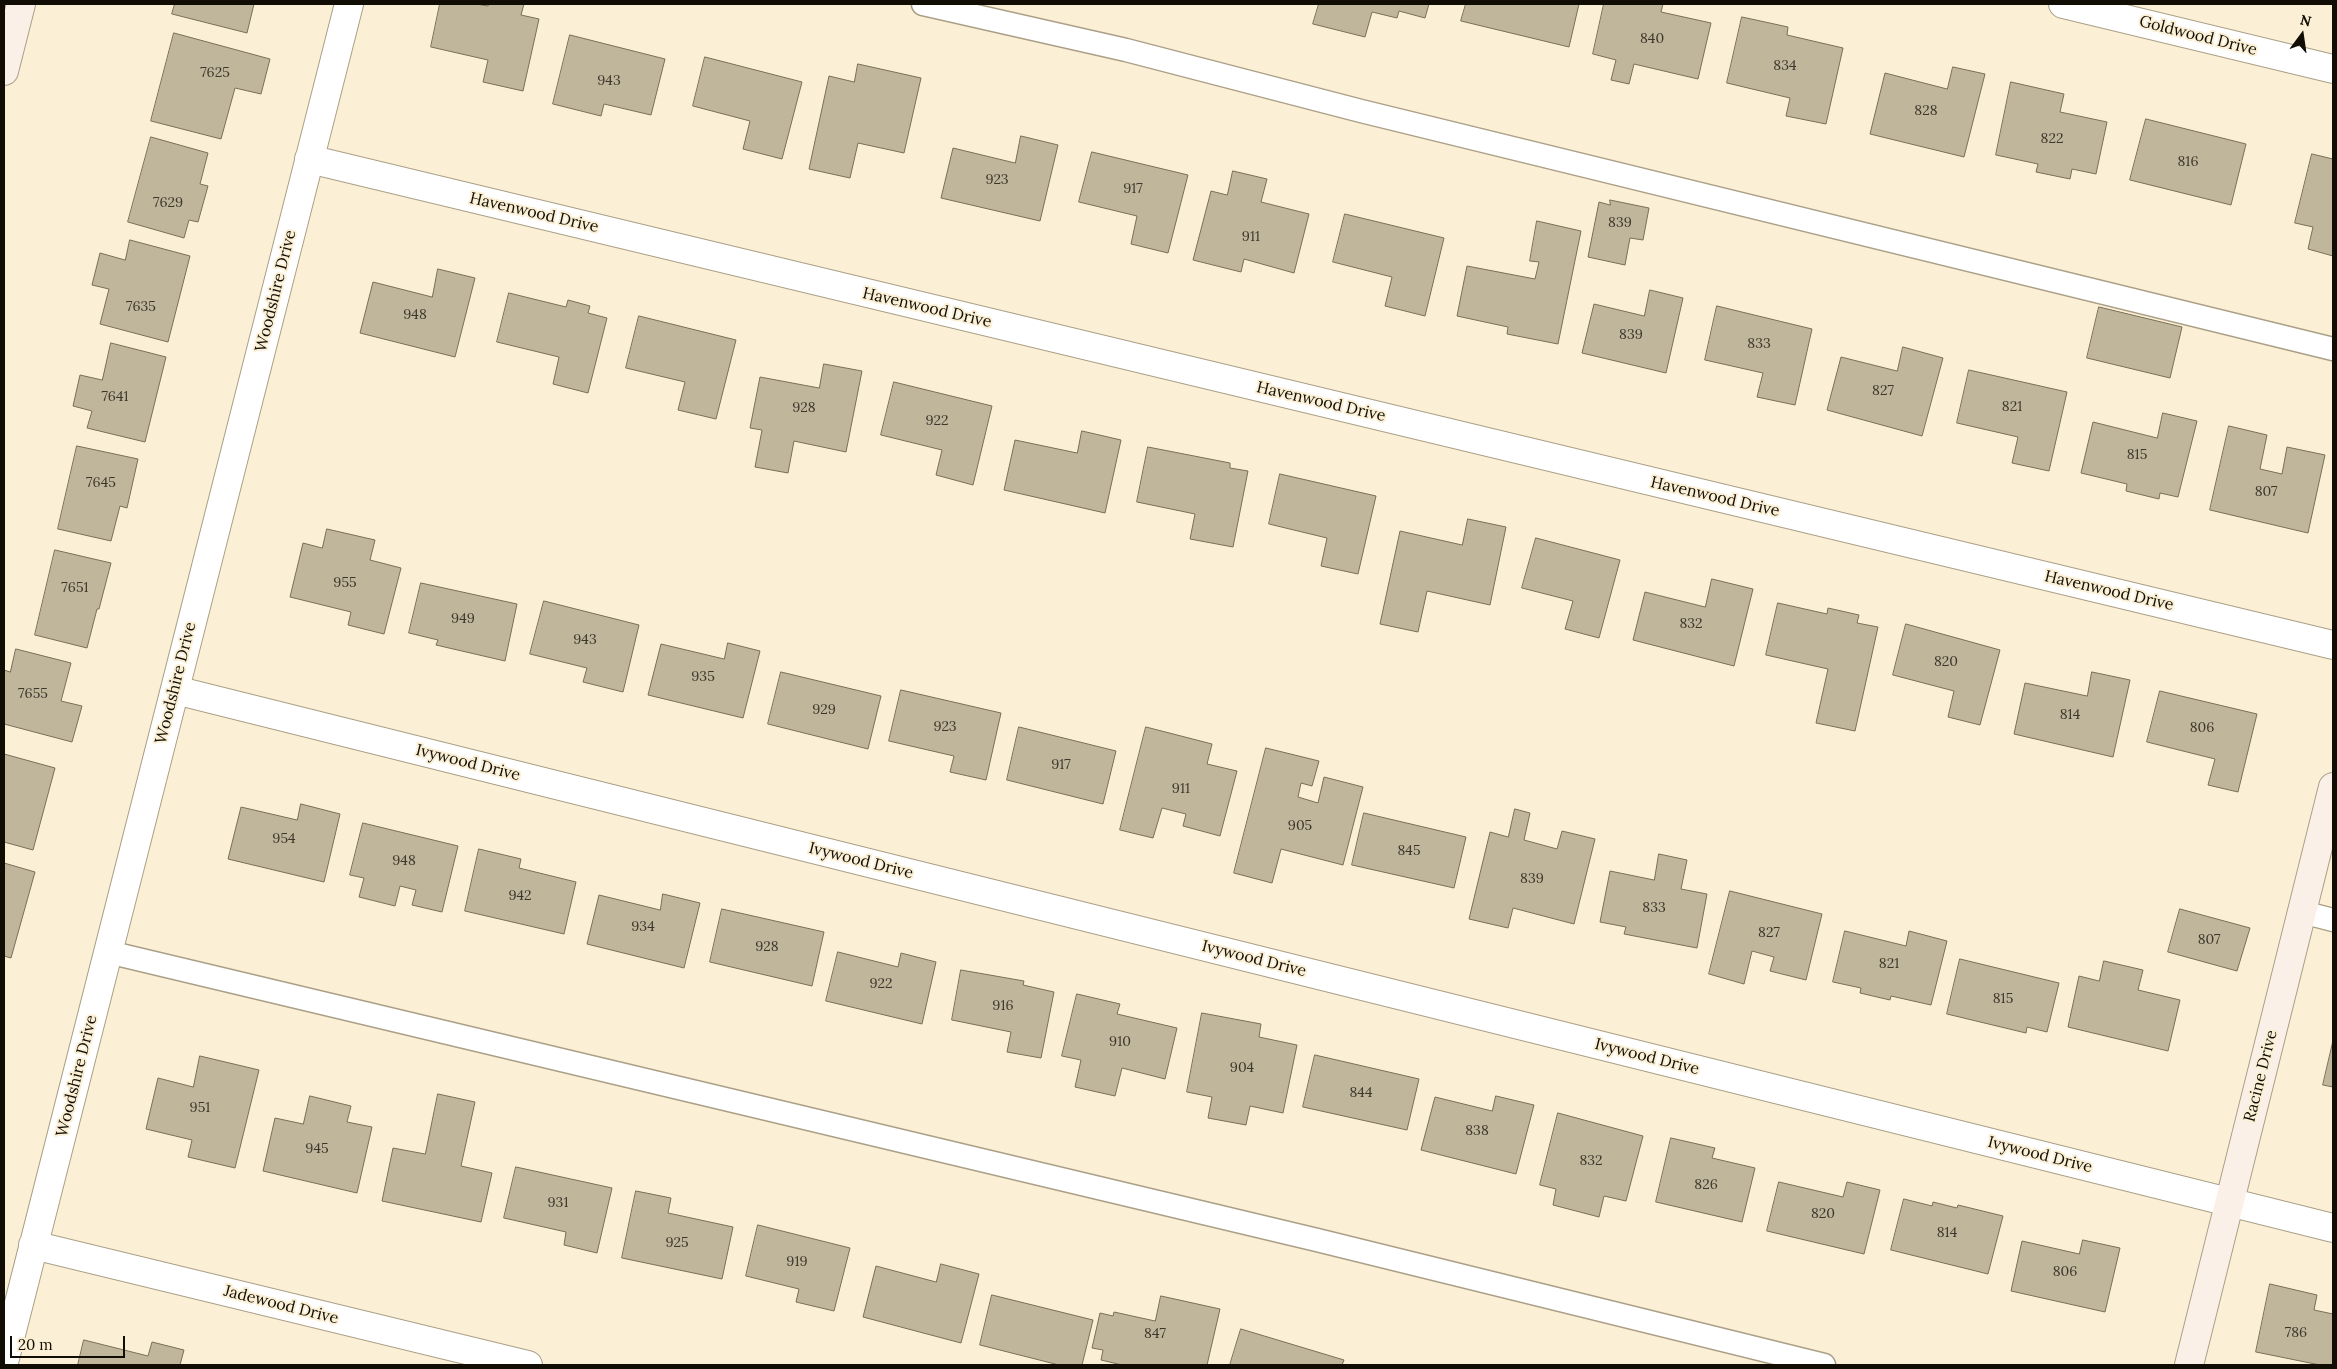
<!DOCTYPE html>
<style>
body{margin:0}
#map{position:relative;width:2337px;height:1369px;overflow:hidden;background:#fbf0d5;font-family:Lora,serif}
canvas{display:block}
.frame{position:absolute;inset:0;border:5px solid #110d05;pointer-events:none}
.north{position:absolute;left:2277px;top:10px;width:50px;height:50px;-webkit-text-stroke:4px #fbf0d5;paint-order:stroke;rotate:14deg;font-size:14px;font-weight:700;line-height:20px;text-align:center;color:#110d05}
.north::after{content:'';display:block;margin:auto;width:18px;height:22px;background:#110d05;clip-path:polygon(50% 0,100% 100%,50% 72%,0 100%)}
.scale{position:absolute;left:10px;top:1336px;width:115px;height:22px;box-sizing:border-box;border:2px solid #110d05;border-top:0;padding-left:6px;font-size:15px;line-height:18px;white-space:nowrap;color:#110d05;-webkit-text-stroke:4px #fbf0d5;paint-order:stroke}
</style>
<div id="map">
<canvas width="2337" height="1369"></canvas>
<div class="frame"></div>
<div class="north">N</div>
<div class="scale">20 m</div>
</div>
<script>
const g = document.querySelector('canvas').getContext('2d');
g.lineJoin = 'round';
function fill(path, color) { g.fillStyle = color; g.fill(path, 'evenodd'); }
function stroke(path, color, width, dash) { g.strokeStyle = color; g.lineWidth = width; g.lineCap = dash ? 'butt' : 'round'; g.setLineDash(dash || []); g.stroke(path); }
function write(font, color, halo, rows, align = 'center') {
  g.font = font + ' Lora,serif'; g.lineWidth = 4; g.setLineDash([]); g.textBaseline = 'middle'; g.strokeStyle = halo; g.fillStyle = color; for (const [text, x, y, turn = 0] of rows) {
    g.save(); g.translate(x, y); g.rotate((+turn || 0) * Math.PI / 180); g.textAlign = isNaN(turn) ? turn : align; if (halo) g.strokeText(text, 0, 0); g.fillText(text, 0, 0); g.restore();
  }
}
const building = new Path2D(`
 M175,4h79l-7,29 -75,-19z
 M440,4h36l12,2 1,-2h35l-3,11 18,4 -16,72 -40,-9 5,-22 -57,-13z
 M1319,4h110l-4,14 -26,-7 -2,7 -25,-6 -7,25 -52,-13z
 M1466,4h113l-10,43 -108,-26z
 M1604,4h59l-2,8 50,11 -13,56 -64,-15 -5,20 -18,-4 5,-20 -23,-6z
 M1742,17l46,10 -1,8 56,13 -17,76 -40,-8 4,-18 -63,-15z
 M174,33l96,26 -9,35 -26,-6 -14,51 -70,-18z
 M570,35l95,24 -14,56 -47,-11 -3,12 -48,-12z
 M705,57l97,25 -20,77 -39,-10 7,-28 -57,-15z
 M858,64l63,14 -17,75 -46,-10 -8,35 -41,-9 20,-93 25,6z
 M1953,67l32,7 -21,83 -94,-23 15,-61 62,16z
 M2011,82l53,12 -4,18 47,10 -11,52 -24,-5 -2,10 -34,-7 2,-8 -42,-9z
 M2146,119l100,25 -15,61 -101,-25z
 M1021,136l37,9 -18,76 -99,-23 12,-50 62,15z
 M151,137l57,16 -8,31 8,2 -10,36 -9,-2 -5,18 -56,-16z
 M1092,152l96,23 -20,78 -37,-9 6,-28 -58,-14z
 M2312,154l21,5v97l-25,-7 5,-22 -18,-4z
 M1233,171l34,8 -6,23 48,12 -15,59 -50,-14 -3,13 -48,-12 18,-69 16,4z
 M1610,200l39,8 -6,32 -13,-2 -5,27 -37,-8 11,-55 11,3z
 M1345,214l99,24 -19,78 -40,-10 7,-29 -59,-15z
 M1537,221l44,10 -23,113 -51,-10 1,-7 -51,-11 10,-50 68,13 4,-17 -9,-1z
 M130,240l60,16 -22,86 -68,-18 9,-35 -17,-4 8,-32 25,7z
 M438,269l37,9 -20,79 -95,-24 13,-51 59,15z
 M1650,290l33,8 -17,75 -84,-20 12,-49 50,12z
 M509,293l57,14 2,-7 22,6 -2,7 19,5 -19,75 -35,-9 6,-27 -62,-15z
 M1717,306l95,23 -17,76 -38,-8 6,-24 -58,-13z
 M2099,307l83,20 -12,51 -83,-20z
 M639,316l97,24 -20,79 -38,-9 7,-28 -59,-14z
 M111,343l55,14 -21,85 -58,-14 5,-17 -19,-5 7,-31 22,5z
 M1903,347l40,11 -21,78 -95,-26 14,-53 56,14z
 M824,364l38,7 -16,81 -52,-11 -6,32 -33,-6 7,-37 -12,-2 10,-51 59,11z
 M1969,370l98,22 -18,79 -37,-8 6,-26 -61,-14z
 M894,382l98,24 -19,79 -37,-10 6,-25 -61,-15z
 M2163,413l34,8 -19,76 -18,-4 -1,6 -33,-8 1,-7 -46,-11 12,-51 64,16z
 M2229,426l38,9 -7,34 22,5 5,-27 38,8 -17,78 -98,-23z
 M1082,431l39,9 -16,73 -101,-23 11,-50 62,13z
 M77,446l61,13 -11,49 -7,-2 -9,35 -53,-12z
 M1148,447l82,16v5l18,3 -15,76 -43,-8 5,-25 -58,-12z
 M1280,474l96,22 -18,78 -37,-8 6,-28 -58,-14z
 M1468,519l38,8 -16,78 -63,-14 -9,41 -38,-8 20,-93 62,14z
 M327,529l48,11 -5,20 31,8 -17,66 -36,-9 3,-13 -61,-15 13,-54 19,5z
 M1536,538l84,22 -21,78 -34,-9 8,-28 -51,-13z
 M55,550l56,13 -12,46h-2l-10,39 -52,-13z
 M1712,579l41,10 -19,77 -101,-26 12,-48 60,15z
 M421,583l96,21 -12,57 -69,-16 2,-5 -29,-7z
 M544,601l95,24 -16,67 -40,-10 4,-14 -57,-14z
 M1778,603l49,11 1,-6 31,7 -2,8 21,4 -23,104 -39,-8 12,-54 -62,-14z
 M1906,624l94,26 -20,75 -32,-8 6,-26 -61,-16z
 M728,643l32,8 -17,67 -95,-23 13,-51 63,15z
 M16,649l55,14 -10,38 21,5 -10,36 -68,-18v-54l6,2z
 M781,672l100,24 -13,53 -100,-25z
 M2092,672l38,8 -17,77 -99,-23 11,-51 62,13z
 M901,690l100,23 -15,67 -36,-8 4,-16 -65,-15z
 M2160,691l97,23 -19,78 -30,-7 7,-26 -68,-17z
 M1019,727l97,24 -13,53 -96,-24z
 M1146,727l66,17 -5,20 30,7 -17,65 -37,-10 3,-12 -24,-6 -9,30 -33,-8z
 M1266,748l53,13 -7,25 -11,-3 -3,14 20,6 6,-26 39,10 -20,78 -62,-16 -9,34 -38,-10z
 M4,754l51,14 -22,82 -29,-8z
 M301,804l39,10 -16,68 -96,-23 13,-52 56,13z
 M1515,809l15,4 -6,27 33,9 5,-18 33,8 -21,85 -61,-16 -5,20 -39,-9 21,-87 18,5z
 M1364,813l102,24 -12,51 -102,-23z
 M363,823l95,23 -16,66 -30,-7 4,-15 -16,-4 -5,20 -36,-9 5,-19 -14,-3z
 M479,849l42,10 -2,9 57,14 -12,52 -99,-23z
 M1659,854l28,6 -6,29 26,5 -10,54 -73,-14 2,-7 -26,-5 10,-51 44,9z
 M4,863l31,9 -24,86 -7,-2z
 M1730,891l92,23 -16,66 -36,-9 4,-14 -22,-6 -8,33 -35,-10z
 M663,894l37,9 -16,65 -97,-24 12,-49 61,15z
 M722,909l102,23 -12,54 -102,-24z
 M2180,909l70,19 -13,43 -69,-19z
 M1845,931l61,15 3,-15 38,10 -16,64 -40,-9 -1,4 -30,-7 1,-5 -28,-6z
 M838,952l60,15 3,-14 35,9 -14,62 -96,-23z
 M1960,959l99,24 -12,49 -20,-5 -1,6 -79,-19z
 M2104,961l39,9 -5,20 42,10 -12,51 -100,-24 11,-51 20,5z
 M961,970l63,11 -1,4 31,7 -13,66 -34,-6 4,-20 -59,-12z
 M1077,994l43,10 -3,10 60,14 -12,51 -43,-11 -7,28 -40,-9 6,-27 -19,-4z
 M1202,1013l59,11 -2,13 38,8 -14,68 -33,-7 -4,19 -38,-7 4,-21 -25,-5z
 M2333,1041v46l-10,-2z
 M1315,1055l104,24 -12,51 -104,-23z
 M200,1056l59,14 -24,98 -47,-11 4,-17 -46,-11 12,-51 35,9z
 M438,1094l37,8 -14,64 31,7 -11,49 -99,-21 11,-53 32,6z
 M310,1096l41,10 -4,16 25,5 -15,66 -94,-22 12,-53 28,6z
 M1496,1096l38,9 -18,69 -95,-24 14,-53 57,14z
 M1558,1113l85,23 -17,65 -22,-5 -5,21 -46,-12 3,-16 -16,-4z
 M1671,1138l44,10 -3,10 43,10 -13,54 -86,-20z
 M516,1167l96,21 -15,65 -33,-8 2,-13 -62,-14z
 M1779,1182l64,15 4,-15 33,8 -16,64 -97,-23z
 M636,1191l35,7 -3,15 65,14 -11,52 -100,-21z
 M1904,1199l28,7 1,-4 24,6 1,-3 45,11 -15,58 -97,-24z
 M758,1225l92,23 -16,63 -38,-9 3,-13 -53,-13z
 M2083,1240l37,8 -15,64 -94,-21 11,-50 57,13z
 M941,1264l38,10 -18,69 -98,-26 13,-51 60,16z
 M2270,1284l47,11 -3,15 19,4v51h-13l-64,-13z
 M992,1295l101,25 -11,45h-23l-79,-20z
 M1161,1296l59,13 -13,56h-85l-21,-5 2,-10 -11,-2 8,-35 13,3 1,-4 41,9z
 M1241,1329l103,31 -2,5h-112z
 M84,1340l64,16 4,-14 32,8 -4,15h-102z`);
const lane = new Path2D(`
 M923,4l203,46 235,61 972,238
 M2302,912l31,8
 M108,952l1209,288 507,125`);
const street = new Path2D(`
 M2063,4l270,65
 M309,159l2024,486
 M175,690l2158,538
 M33,1245l495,120
 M4,1362l345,-1358`);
const secondary = new Path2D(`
 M4,71l17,-67
 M2189,1365l144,-578`);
const numberNames = [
 ["840",1652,39],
 ["834",1785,66],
 ["7625",215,73],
 ["943",609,81],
 ["828",1926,111],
 ["822",2052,139],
 ["816",2188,162],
 ["923",997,180],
 ["917",1133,189],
 ["7629",168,203],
 ["839",1620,223],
 ["911",1251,237],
 ["7635",141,307],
 ["948",415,315],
 ["839",1631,335],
 ["833",1759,344],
 ["827",1883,391],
 ["7641",115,397],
 ["821",2012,407],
 ["928",804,408],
 ["922",937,421],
 ["815",2137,455],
 ["7645",101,483],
 ["807",2266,492],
 ["955",345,583],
 ["7651",75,588],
 ["949",463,619],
 ["832",1691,624],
 ["943",585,640],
 ["820",1946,662],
 ["935",703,677],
 ["7655",33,694],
 ["929",824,710],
 ["814",2070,715],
 ["923",945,727],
 ["806",2202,728],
 ["917",1061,765],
 ["911",1181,789],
 ["905",1300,826],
 ["954",284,839],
 ["845",1409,851],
 ["948",404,861],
 ["839",1532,879],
 ["942",520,896],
 ["833",1654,908],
 ["934",643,927],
 ["827",1769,933],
 ["807",2209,940],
 ["928",767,947],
 ["821",1889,964],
 ["922",881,984],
 ["815",2003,999],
 ["916",1003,1006],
 ["910",1120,1042],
 ["904",1242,1068],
 ["844",1361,1093],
 ["951",200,1108],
 ["838",1477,1131],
 ["945",317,1149],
 ["832",1591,1161],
 ["826",1706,1185],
 ["931",558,1203],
 ["820",1823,1214],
 ["814",1947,1233],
 ["925",677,1243],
 ["919",797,1262],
 ["806",2065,1272],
 ["786",2296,1333],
 ["847",1155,1334]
];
const streetNames = [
 ["Goldwood Drive",2198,36,14],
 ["Havenwood Drive",534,213,13],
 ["Woodshire Drive",276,291,-76],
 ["Havenwood Drive",927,308,13],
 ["Havenwood Drive",1321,402,13],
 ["Havenwood Drive",1715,497,13],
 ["Havenwood Drive",2109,591,13],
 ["Woodshire Drive",176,683,-76],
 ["Ivywood Drive",468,763,14],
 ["Ivywood Drive",861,861,14],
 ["Ivywood Drive",1254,959,14],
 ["Ivywood Drive",1647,1057,14],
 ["Woodshire Drive",77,1076,-76],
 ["Racine Drive",2261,1076,-76],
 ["Ivywood Drive",2040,1155,14],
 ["Jadewood Drive",281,1305,14]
];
fill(building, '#c0b69c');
stroke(building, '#796f57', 1);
stroke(lane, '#aba087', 25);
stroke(street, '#aba087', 30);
stroke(secondary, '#aba087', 30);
stroke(lane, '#fff', 22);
stroke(street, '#fff', 28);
stroke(secondary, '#fbf0e7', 28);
write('14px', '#3d372b', null, numberNames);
write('16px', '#110d05', '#fbf0d5', streetNames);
</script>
